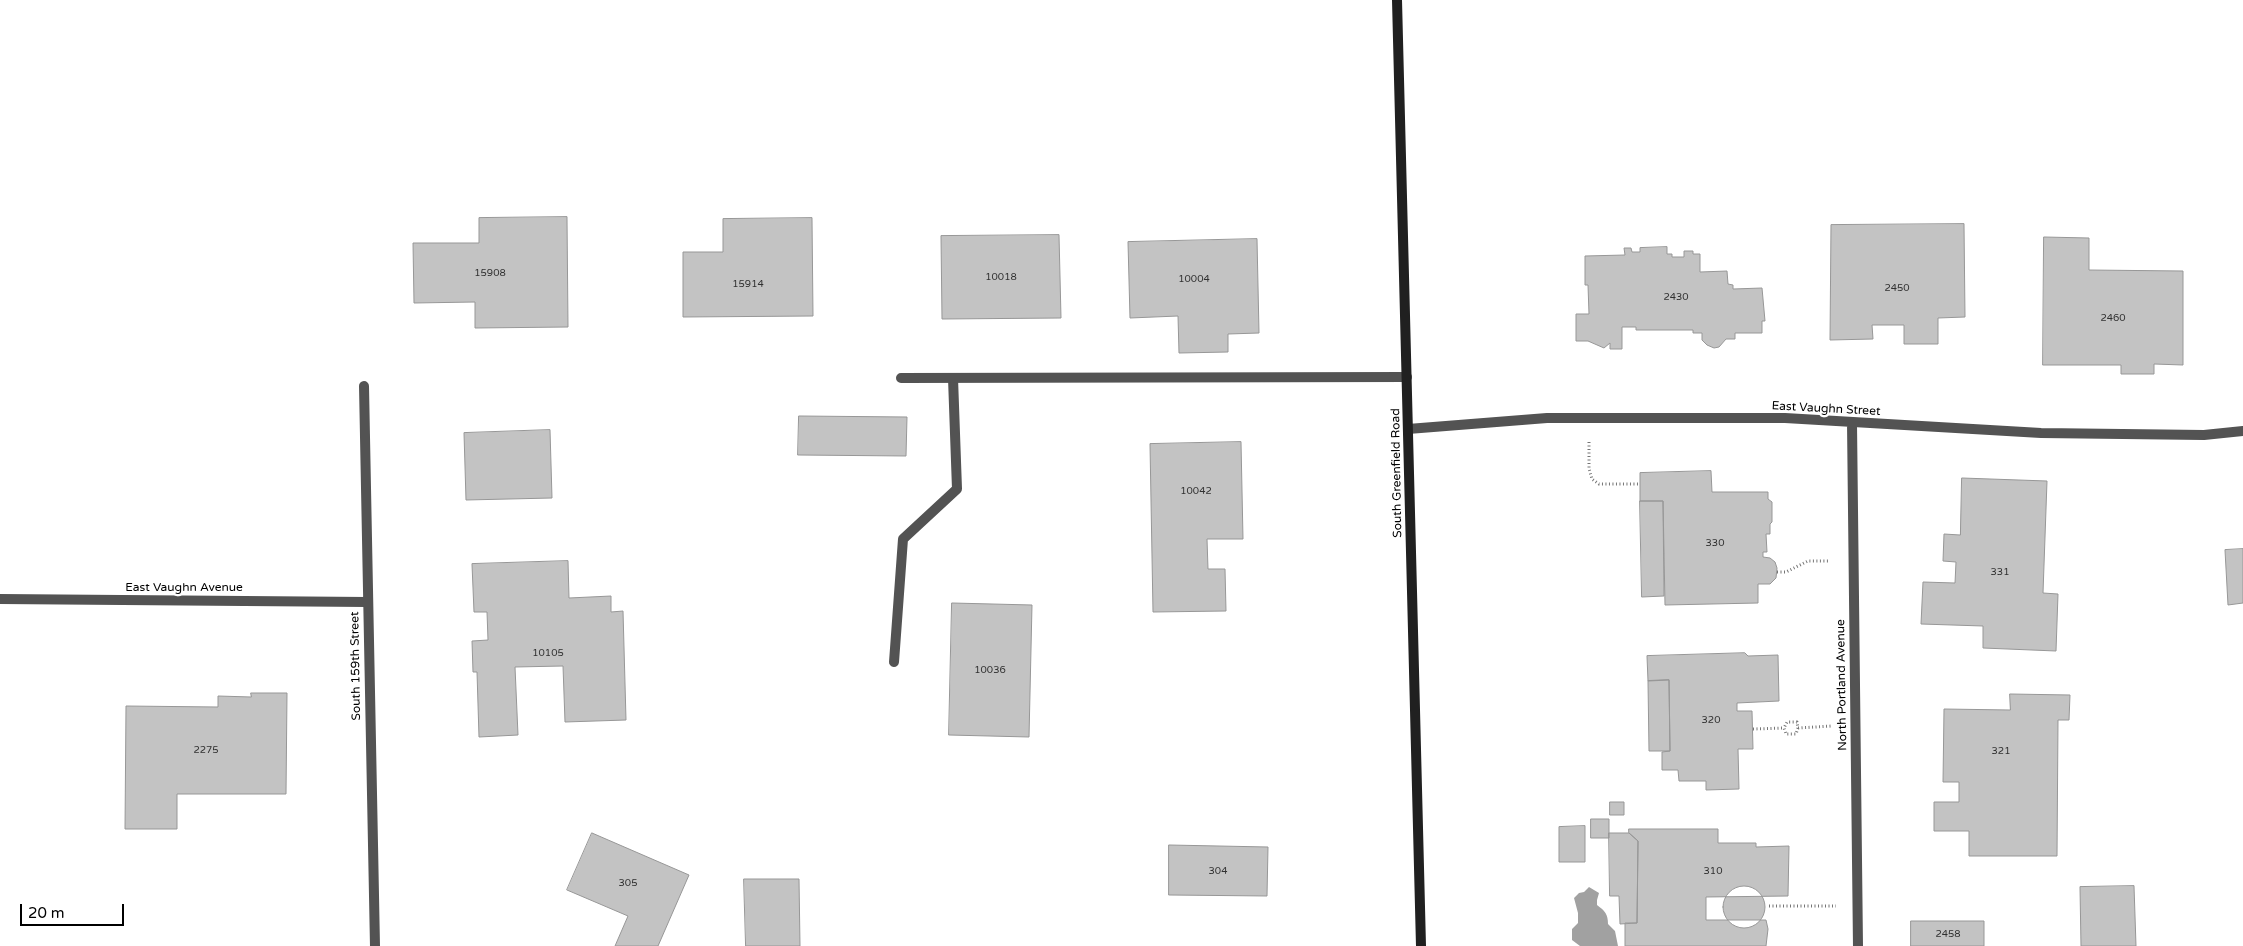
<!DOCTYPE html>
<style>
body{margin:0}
#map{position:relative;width:2243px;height:946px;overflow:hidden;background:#fff;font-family:"Varela Round",sans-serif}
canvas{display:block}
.scale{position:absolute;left:20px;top:904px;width:104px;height:22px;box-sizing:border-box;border:2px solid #000;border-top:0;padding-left:6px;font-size:15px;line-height:18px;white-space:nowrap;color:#000;-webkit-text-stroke:4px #fff;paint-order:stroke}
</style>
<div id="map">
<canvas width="2243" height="946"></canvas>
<div class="scale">20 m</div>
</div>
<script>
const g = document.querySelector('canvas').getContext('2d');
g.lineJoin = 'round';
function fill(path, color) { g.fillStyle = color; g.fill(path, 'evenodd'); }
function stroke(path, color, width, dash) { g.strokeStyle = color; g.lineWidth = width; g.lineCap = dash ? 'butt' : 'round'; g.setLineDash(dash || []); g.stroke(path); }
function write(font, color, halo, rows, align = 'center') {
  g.font = font + ' "Varela Round",sans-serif'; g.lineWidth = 4.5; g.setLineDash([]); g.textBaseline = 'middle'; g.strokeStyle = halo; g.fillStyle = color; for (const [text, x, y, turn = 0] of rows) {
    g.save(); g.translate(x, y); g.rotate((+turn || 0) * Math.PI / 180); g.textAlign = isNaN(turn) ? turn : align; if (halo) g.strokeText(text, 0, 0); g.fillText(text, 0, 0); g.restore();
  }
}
const water = new Path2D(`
 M1589,887l10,6 -2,7v5c8,6 11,9 11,19l7,7 3,15h-38l-8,-6v-11l6,-6v-10l-4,-15 5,-5 5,-1z`);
const building = new Path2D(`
 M567,217l1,110 -93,1v-26l-61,1 -1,-60h66v-25z
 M812,218l1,98 -130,1v-65h40v-33z
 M1964,224l1,93 -27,1v26h-34v-19h-32l1,14 -43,1 1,-115z
 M1059,235l2,83 -119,1 -1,-83z
 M2044,237l45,1v32l94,1v94l-29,-1v10h-33v-9h-78z
 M1257,239l2,94 -31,1v18l-49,1 -1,-37 -48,2 -2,-76z
 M1667,247v7h5v3h12v-6h9v3h7v18l27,-1 1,13 5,1v4l29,-1 3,33h-3v12h-27v6h-9l-7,8 -5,1 -7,-3 -5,-5v-7h-9v-3h-57v-3h-14v22h-12v-6l-6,5 -16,-7h-12v-27h13l-1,-29h-3v-29l40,-1 -1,-7h7l1,4h8v-4z
 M799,416l108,1 -1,39 -108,-1z
 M550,430l2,68 -86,2 -2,-67z
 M1241,442l2,97h-36l1,30h17l1,42 -73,1 -3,-168z
 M1711,471l1,21h56v7l4,3v20l-2,2v10h-4l1,18h-4v5l7,1 5,4 2,6 -1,10 -6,6h-12v19l-93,2 -2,-104h-23v-28z
 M1962,478l85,3 -4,112 15,1 -2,57 -73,-3v-22l-62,-2 2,-42 32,1 1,-21 -13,-1 1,-27 16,1z
 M1640,501h23l1,95 -22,1z
 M2243,549v54l-15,2 -3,-55z
 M568,561l1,37 42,-2v16l12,-1 3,109 -61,2 -2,-56 -48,1 3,68 -39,2 -2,-65h-4l-1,-31 16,-1 -1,-28h-13l-2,-48z
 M952,603l80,2 -3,132 -80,-2z
 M1745,653l3,3 30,-1 1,46 -42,2v8h15l1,38h-15l1,40 -33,1v-9h-27l-1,-11h-16v-18l8,-1 -1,-71 -21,1 -1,-25z
 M1669,680l1,71h-21l-1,-70z
 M251,693h36l-1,101h-109v35h-52l1,-123 92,1v-11l33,1z
 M2010,694l60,1 -1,25h-11l-1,136h-88v-25h-35v-29h25v-20h-16l1,-73 66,1z
 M1610,802h14v13h-14z
 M1591,819h18v19h-18z
 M1585,826v36h-26v-35z
 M1629,829h89v14h38v4l33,-1 -1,50 -82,1v23h60l2,9 -2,17h-141v-23h12l1,-82 -9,-8z
 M592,833l97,42 -31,71h-43l13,-30 -61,-26z
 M1609,833h20l9,8 -1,82 -17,1 -1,-28h-9z
 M1169,845l99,2 -1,49 -98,-1z
 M744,879h55l1,67h-54z
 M2134,886l2,60h-55l-1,-59z
 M1723 907a21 21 0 1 1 42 0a21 21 0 1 1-42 0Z
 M1911,921h73v25h-73z`);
const path = new Path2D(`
 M1589,442v27l3,10 7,5h41
 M1777,572h9l22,-11h22
 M1798,728l-2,6h-10l-2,-6 3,-6h10l1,6 34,-2
 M1753,729l31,-1
 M1769,906h67`);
const lane = new Path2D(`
 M894,662l9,-123 54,-50 -4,-111`);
const street = new Path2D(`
 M901,378l506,-1
 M364,386l11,560
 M1852,423l6,523
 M1408,429l139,-11h238l256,15 163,2 39,-4
 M0,599l367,3`);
const secondary = new Path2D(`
 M1397,0l24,946`);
const numberNames = [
 ["15908",490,273],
 ["10018",1001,277],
 ["10004",1194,279],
 ["15914",748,284],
 ["2450",1897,288],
 ["2430",1676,297],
 ["2460",2113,318],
 ["10042",1196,491],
 ["330",1715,543],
 ["331",2000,572],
 ["10105",548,653],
 ["10036",990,670],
 ["320",1711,720],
 ["2275",206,750],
 ["321",2001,751],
 ["304",1218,871],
 ["310",1713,871],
 ["305",628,883],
 ["2458",1948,934]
];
const streetNames = [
 ["East Vaughn Street",1826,409,3],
 ["South Greenfield Road",1397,473,-91],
 ["East Vaughn Avenue",184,588],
 ["South 159th Street",356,666,-91],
 ["North Portland Avenue",1842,685,-91]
];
fill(water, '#a1a1a1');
fill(building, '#c3c3c3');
stroke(building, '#979797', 1);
stroke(path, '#757575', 3, [1, 2.5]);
stroke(lane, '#535353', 10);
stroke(street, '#535353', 10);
stroke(secondary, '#202020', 10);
write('10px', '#313131', null, numberNames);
write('12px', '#000', '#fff', streetNames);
</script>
